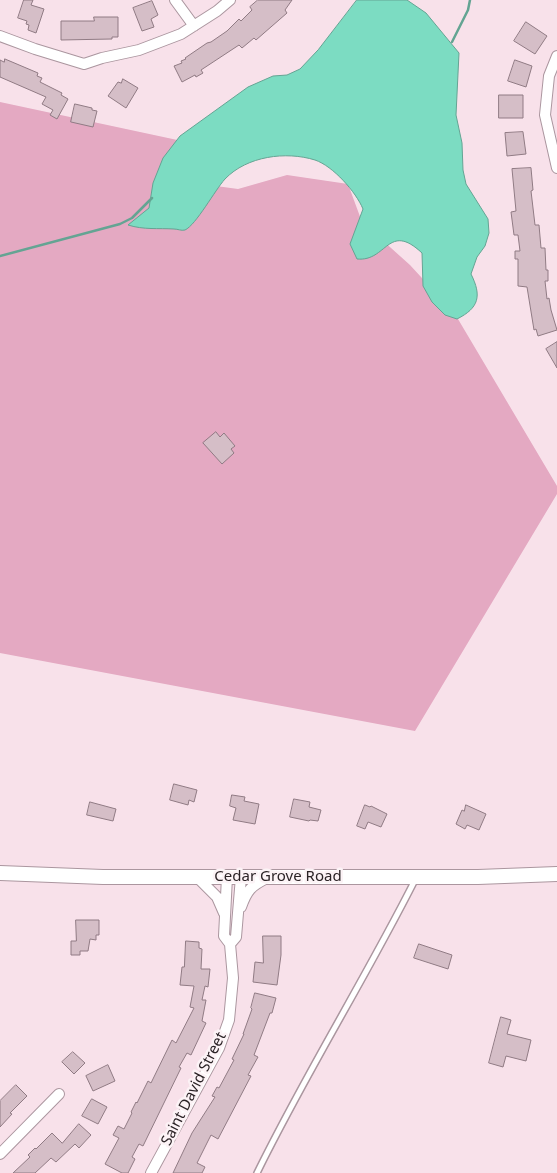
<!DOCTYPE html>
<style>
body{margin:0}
canvas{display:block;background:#f8e1ea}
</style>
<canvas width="557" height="1173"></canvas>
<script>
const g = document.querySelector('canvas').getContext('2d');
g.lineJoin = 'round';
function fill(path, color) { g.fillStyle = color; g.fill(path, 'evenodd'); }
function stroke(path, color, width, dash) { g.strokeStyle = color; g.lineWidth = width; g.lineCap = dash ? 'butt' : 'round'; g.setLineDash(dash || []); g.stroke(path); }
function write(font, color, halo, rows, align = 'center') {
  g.font = font + ' "Noto Sans",sans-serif'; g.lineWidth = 5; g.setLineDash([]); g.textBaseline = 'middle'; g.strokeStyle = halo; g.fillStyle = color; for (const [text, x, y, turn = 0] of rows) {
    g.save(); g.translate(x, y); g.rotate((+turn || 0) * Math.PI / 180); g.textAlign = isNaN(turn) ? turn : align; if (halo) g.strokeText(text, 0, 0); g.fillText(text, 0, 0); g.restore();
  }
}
const green = new Path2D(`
 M0,102l182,39 12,42 44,6 49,-14 61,9 14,38 48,43 45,49 102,172v8l-142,237 -415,-78z`);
const water = new Path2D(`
 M357,0h50l19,13 33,40 -3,62 6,28 1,27 3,14 22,35 1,14 -4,13 -8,11 -6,17c11,22 8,34 -14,45l-12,-4 -13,-13 -9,-16 -1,-33c-34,-32 -35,9 -65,6l-7,-15 13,-35c-7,-17 -30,-43 -48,-49 -29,-9 -68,-4 -90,19 -10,11 -29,46 -40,51 -4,1 -7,-1 -11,-1 -16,-1 -30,1 -46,-4l21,-17 4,-25 10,-25 17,-22 68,-49 25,-11 14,-1 13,-6 18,-19z`);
const stream = new Path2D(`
 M452,42l16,-32 2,-10
 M0,256l120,-32 12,-6 20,-20`);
const building = new Path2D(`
 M24,0h9l-2,5 13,4 -8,24 -8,-3 1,-5 -3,-1 1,-3 -9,-3z
 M258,0h34l-7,10 2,3 -31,27 -2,-2 -12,10 -3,-3 -38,25 2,3 -7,4 -1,-2 -13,7 -8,-16 8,-3 -1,-2 5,-2 -1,-1 22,-15 4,-1 16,-11 12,-12 2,2 11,-11 -2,-3z
 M152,1l6,14 -7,4 3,8 -12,4 -9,-23z
 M94,17h24v20h-6v2l-51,1v-19h33z
 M526,22l21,14 -12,18 -21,-13z
 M5,59l33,14 -1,3 5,2 -2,4 22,11 -1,2 7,4 -11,20 -7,-4 3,-5 -11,-6 4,-7 -46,-20v-17l4,2z
 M515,60l17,6 -6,21 -18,-6z
 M123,79l15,9 -12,20 -18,-12 10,-14 3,1z
 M499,95h24v23h-24z
 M75,104l17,4v2l5,1 -4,16 -22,-5z
 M523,132l3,22 -19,2 -2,-23z
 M531,168l2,22 -2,1 4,34h4l2,23h4l1,22h2v11h-3l2,18 2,-1 2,12 6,20 -19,6 -2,-7 -2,1 -7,-43 -9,-1v-27h-3v-8h5l-2,-16h-4l-3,-23 5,-1 -4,-42z
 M557,342v26l-11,-19z
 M216,432l4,5 4,-4 11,13 -4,3 3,4 -12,11 -19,-21z
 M174,784l23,6 -3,12 -5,-2 -1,5 -18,-5z
 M232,795l13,2 -1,4 15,3 -4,20 -22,-4 3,-12 -6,-2z
 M294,799l16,3 -1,5 12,3 -3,11 -8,-1 -1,1 -19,-4z
 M90,802l26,7 -3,12 -26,-6z
 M365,805l5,2 1,-1 16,8 -6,13 -13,-5 -3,7 -8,-3z
 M466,805l20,9 -7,16 -12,-5 -2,4 -9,-5 6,-14 2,1z
 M76,920h23v15h-3v5l-6,-1 -2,12h-8v4h-9v-14h5z
 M263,936h18v19l-4,30 -24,-3 2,-20 8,1z
 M186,941l13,1v6l3,1 -1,20h9l-2,18 -3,-1 -3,14h4l-4,21 4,2 -15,32 -4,-2 -8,14 2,1 -38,78 -4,-2 -7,13 3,2 -7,14h-6l-17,-9 14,-26 -6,-3 5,-9 6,3 8,-16 -1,-1 5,-10 1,1 11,-22 3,2 21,-43 4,3 18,-35 -4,-1 4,-21 -14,-1 2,-18h2z
 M419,944l33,11 -4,14 -34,-11z
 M255,993l21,5 -4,15h-2l-16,42 4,2 -10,18 3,1 -33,63 -7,-4 -14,28 8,4 -3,6h-29l19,-40 23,-36 -3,-1 5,-9 2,1 15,-28 -2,-1 12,-25h-1l9,-25 -1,-1z
 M501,1017l10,3 -4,14 24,6 -5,21 -20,-5 -3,11 -14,-4z
 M73,1052l12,11 -11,11 -12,-12z
 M108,1065l7,16 -22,10 -7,-15z
 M16,1085l11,11 -17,17 2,1 -12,13v-26z
 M92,1099l15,8 -9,17 -16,-8z
 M79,1124l12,11 -12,13 -4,-4 -19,18 -5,-4 -16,15h-22l17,-16 -2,-2 7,-7 1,1 16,-16 10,10z`);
const service = new Path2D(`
 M257,1173c49,-100 108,-194 158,-293`);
const minor = new Path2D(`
 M175,0l19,26
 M0,36l35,13 49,15 18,-6 37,-8 42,-16 36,-23 13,-11
 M557,56l-8,20 -4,39 12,53
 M197,877l20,20 7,16
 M241,907c6,-17 10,-21 26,-29
 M230,944l6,-7 5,-60
 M0,1154l59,-60
 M151,1173l68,-125 10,-28 4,-42 -3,-34 -6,-8 3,-59`);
const secondary = new Path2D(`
 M0,873l103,4h375l79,-3`);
const streetNames = [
 ["Cedar Grove Road",278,877],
 ["Saint David Street",194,1089,-63]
];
fill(green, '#e4a9c2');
fill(water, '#7cdcc2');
stroke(water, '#64a493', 1);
stroke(stream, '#64a493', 2.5);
fill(building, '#d5bec7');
stroke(building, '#907b84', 1);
stroke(service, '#ab969f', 8);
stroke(minor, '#ab969f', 12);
stroke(secondary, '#ab969f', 16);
stroke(service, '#fff', 5);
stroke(minor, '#fff', 10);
stroke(secondary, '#fff', 14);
write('15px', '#2b2326', '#fcf3f6', streetNames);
</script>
